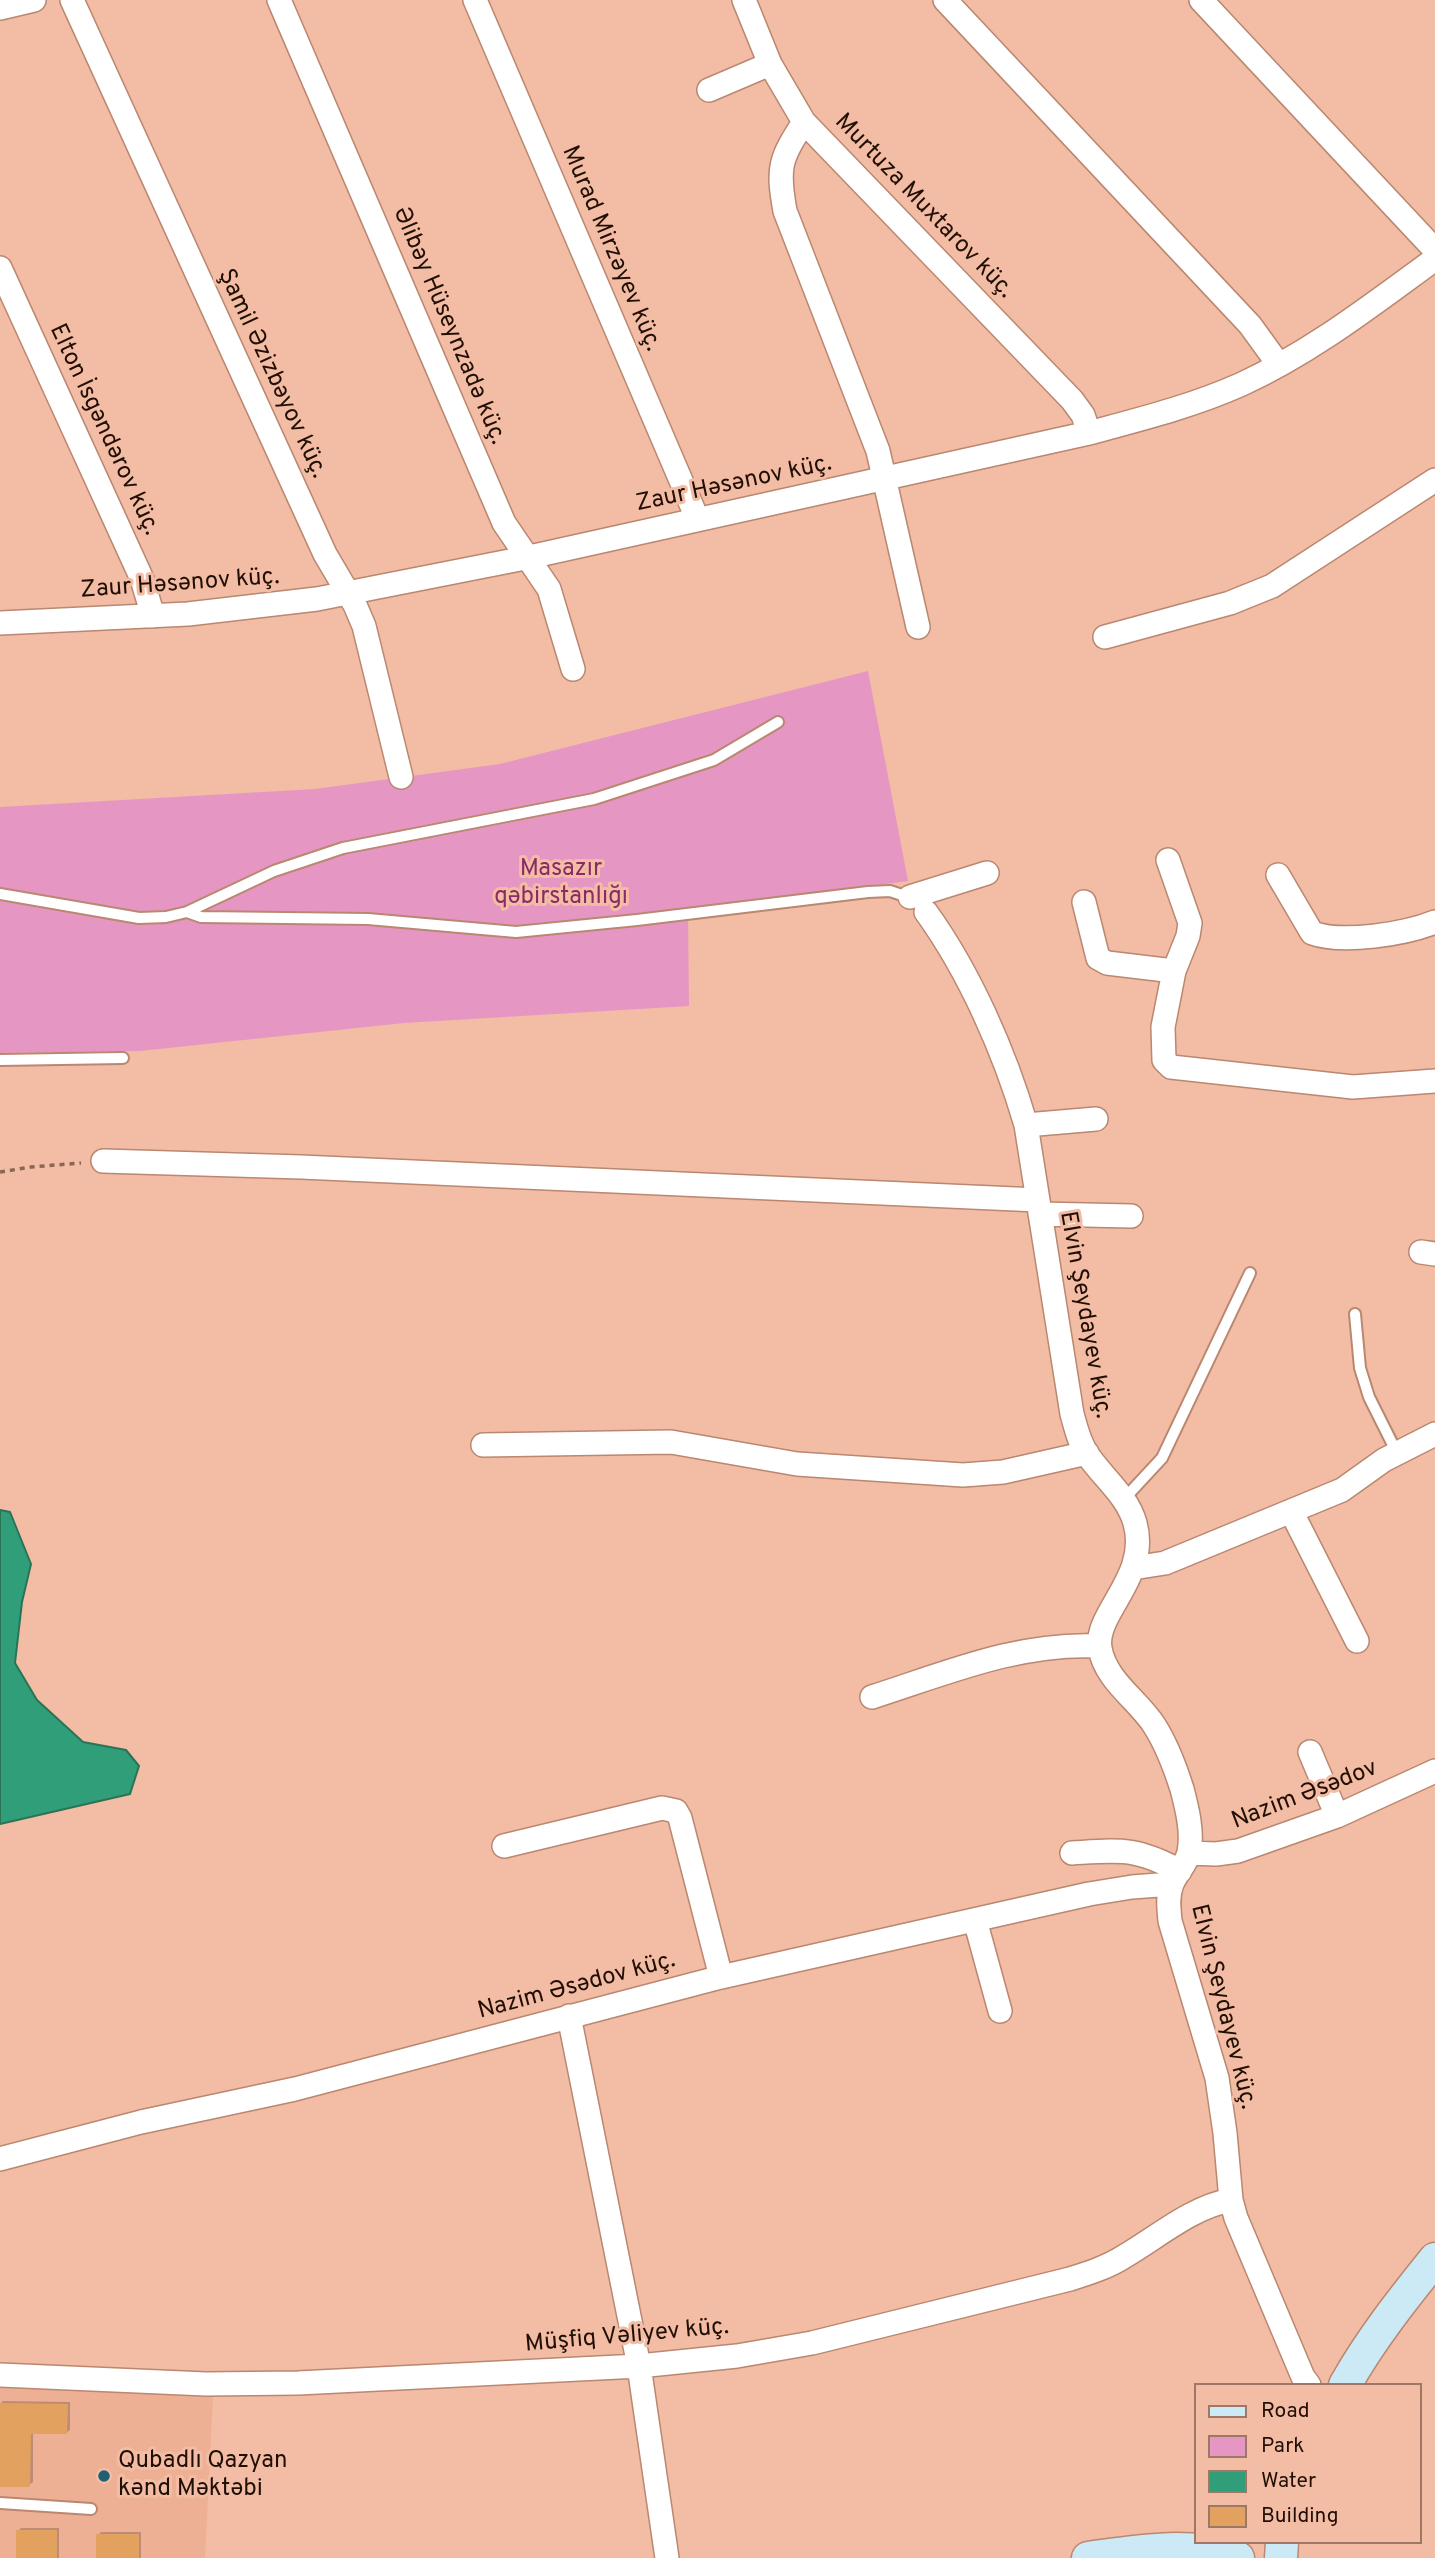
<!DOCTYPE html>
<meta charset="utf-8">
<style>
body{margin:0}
#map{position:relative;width:1435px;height:2558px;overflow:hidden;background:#f3bca4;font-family:Overpass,sans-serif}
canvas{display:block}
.legend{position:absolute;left:1194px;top:2383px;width:228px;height:161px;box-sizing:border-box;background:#f3bca4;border:2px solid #9f7765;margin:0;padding:9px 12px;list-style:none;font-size:21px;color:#210f06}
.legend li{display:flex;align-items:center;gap:14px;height:35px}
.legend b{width:35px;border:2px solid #9f7765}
</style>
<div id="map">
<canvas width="1435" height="2558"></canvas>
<ul class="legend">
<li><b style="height:9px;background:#cceaf5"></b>Road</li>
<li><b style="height:19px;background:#e696c2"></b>Park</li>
<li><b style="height:19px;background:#309e78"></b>Water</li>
<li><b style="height:19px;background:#e2a15e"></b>Building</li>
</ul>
</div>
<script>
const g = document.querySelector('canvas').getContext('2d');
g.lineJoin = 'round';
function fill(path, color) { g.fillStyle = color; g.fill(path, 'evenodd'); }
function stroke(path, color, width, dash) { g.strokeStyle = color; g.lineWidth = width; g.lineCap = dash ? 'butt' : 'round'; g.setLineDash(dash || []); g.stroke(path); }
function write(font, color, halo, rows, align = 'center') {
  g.font = font + ' Overpass,sans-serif'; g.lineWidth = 6; g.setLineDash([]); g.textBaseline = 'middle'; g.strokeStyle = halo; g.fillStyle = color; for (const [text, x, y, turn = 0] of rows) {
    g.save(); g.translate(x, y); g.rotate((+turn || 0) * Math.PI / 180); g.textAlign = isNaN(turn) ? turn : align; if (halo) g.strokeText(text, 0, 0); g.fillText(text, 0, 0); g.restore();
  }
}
const built = new Path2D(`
 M0,2385l213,10 -8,163h-205z`);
const green = new Path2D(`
 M868,671l40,210 -220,29 1,96 -285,17 -264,28 -140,2v-246l315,-18 185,-25z`);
const water = new Path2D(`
 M0,1510l10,2 21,52 -9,38 -7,61 22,37 46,42 43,8 13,16 -9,28 -130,30z`);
const shadow = new Path2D(`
 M3,2401l67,1v28l-4,3 -33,-1v50l-4,3h-29v-81z
 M21,2528h38v30h-41v-27z
 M101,2532h40v26h-43v-23z`);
const building = new Path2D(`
 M0,2403l68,1 -1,30h-36l-1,53h-30z
 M16,2530h41v28h-41z
 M96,2534h43v24h-43z`);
const path = new Path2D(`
 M0,1172l31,-5 50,-4`);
const lane = new Path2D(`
 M0,894l139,24 27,-1 21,-5 87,-41 69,-23 251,-49 120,-39 64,-38
 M187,912l14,5 167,2 148,13 121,-12 231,-28 22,-1 21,7
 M0,1060l123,-2
 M1355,1314l5,54 9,29 28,56
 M1124,1499l38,-41 88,-185
 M0,2503l91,6`);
const street = new Path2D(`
 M72,0l253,554 30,51 9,21 37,151
 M279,0l225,523 45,66 24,80
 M475,0l222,518
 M744,0l26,64 34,58 268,278 11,15 6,18
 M945,0l305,325 29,40
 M1201,0l234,250
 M0,8l34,-8
 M709,90l61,-26
 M804,122c-24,37 -27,45 -19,89l93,240 40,176
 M0,268l142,311 11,37
 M0,623l188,-9 129,-15 208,-41 564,-125c52,-14 104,-27 153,-49 70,-32 131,-80 193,-125
 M1105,637l125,-34 42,-17 163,-106
 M1168,860l22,63 -2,13 -14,35 -11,56 1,33 7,7 182,20 82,-6
 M1278,875l34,58c31,11 93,1 123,-11
 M910,897l77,-24
 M1084,902l14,56 9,5 67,8
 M926,912c44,61 79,141 100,213l46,289c4,14 7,28 15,40 16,24 40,41 48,69 15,54 -41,90 -35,125 5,32 38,52 54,77 13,20 21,42 28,64 5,19 11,43 7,63 -2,12 -13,21 -17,32 -5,12 -3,25 -2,37l47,157 8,55 6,67 5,18 67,159 6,8
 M1026,1125l70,-6
 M103,1161l198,6 737,33
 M1040,1214l91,2
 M1421,1252l14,2
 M483,1445l188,-3 126,22 166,11 40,-3 84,-19
 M1291,1511l66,130
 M1133,1568l32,-5 177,-73 42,-30 51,-26
 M872,1697c75,-24 147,-55 227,-51
 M1310,1752l27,64
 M504,1846l158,-38 14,3 4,7 41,159
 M1072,1853c49,-3 63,-6 108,18
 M1189,1853l27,1 22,-3 99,-35 98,-45
 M975,1920l25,91
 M569,2016l70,350 28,192
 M0,2159l141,-37 154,-33 426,-112 368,-83 43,-7 40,-3
 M0,2375l206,9 92,-1 341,-17 98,-10 75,-13 258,-64c19,-6 38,-12 55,-23 34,-20 67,-49 106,-56`);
const secondary = new Path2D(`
 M1345,2385c26,-46 57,-85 90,-126
 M1088,2558c51,-7 99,-16 150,0
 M1281,2558l1,-16`);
const markers = [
 [104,2476,7,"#205f75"]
];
const streetNames = [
 ["Murtuza Muxtarov küç.",923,207,46],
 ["Murad Mirzəyev küç.",610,249,67],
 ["Əlibəy Hüseynzadə küç.",448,326,67],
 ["Şamil Əzizbəyov küç.",271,374,65],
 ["Elton İsgəndərov küç.",103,430,65],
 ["Zaur Həsənov küç.",734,485,-12],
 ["Zaur Həsənov küç.",180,585,-4],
 ["Elvin Şeydayev küç.",1084,1315,80],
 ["Nazim Əsədov",1305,1796,-21],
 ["Nazim Əsədov küç.",577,1987,-15],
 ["Elvin Şeydayev küç.",1222,2007,76],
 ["Müşfiq Vəliyev küç.",627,2337,-5]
];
const parkNames = [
 ["Masazır",561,870],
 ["qəbirstanlığı",561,898]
];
const poiNames = [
 ["Qubadlı Qazyan",118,2462],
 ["kənd Məktəbi",118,2490]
];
fill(built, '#edb094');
fill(green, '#e696c2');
fill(water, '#309e78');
stroke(water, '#2c7356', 2);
fill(shadow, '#0003');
fill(building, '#e2a15e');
stroke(lane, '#ba8770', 14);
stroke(street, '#ba8770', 26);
stroke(secondary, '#ba8770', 35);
stroke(path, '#8a6655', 3.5, [5, 5]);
stroke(lane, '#fff', 10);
stroke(street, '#fff', 23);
stroke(secondary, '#cceaf5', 32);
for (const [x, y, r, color] of markers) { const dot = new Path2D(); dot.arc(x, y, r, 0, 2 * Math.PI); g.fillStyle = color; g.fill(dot); stroke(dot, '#f3bca4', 2.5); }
write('24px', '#210f06', '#f3bca4', streetNames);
write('24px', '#8a2b67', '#f3bca4', parkNames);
write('24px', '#210f06', '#f3bca4', poiNames, 'left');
</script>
